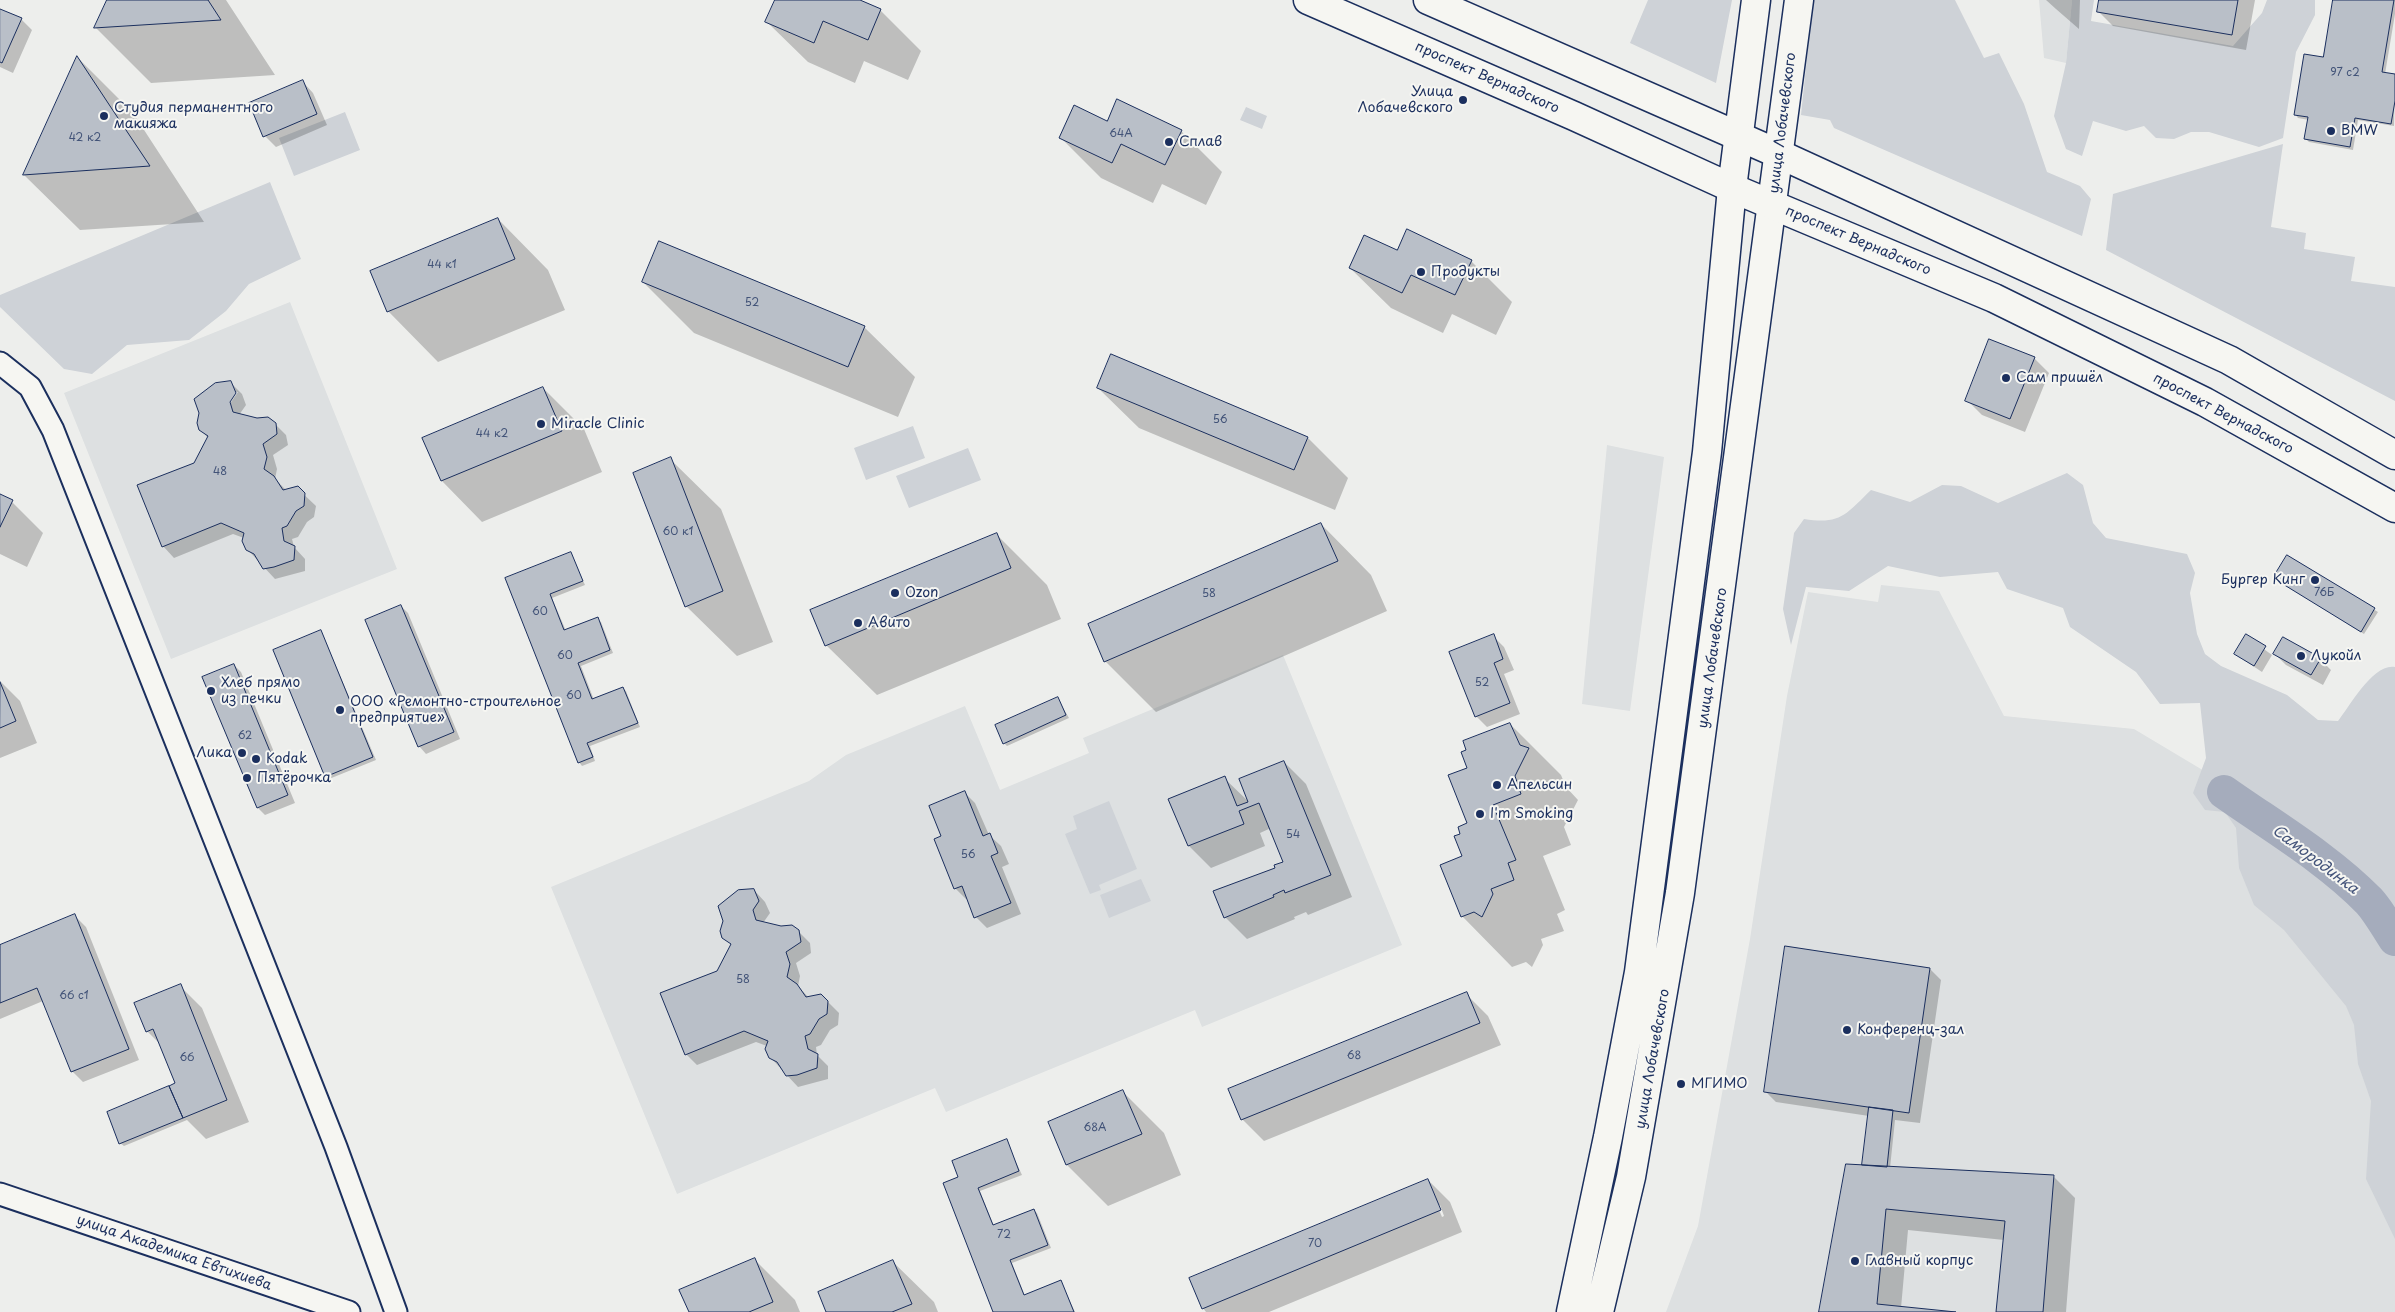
<!DOCTYPE html>
<meta charset="utf-8">
<style>
body{margin:0}
canvas{display:block;background:#edeeec}
</style>
<canvas width="2395" height="1312"></canvas>
<script>
const g = document.querySelector('canvas').getContext('2d');
g.lineJoin = 'round';
function fill(path, color) { g.fillStyle = color; g.fill(path, 'evenodd'); }
function stroke(path, color, width, dash) { g.strokeStyle = color; g.lineWidth = width; g.lineCap = dash ? 'butt' : 'round'; g.setLineDash(dash || []); g.stroke(path); }
function write(font, color, halo, rows, align = 'center') {
  g.font = font + ' "Playpen Sans",sans-serif'; g.lineWidth = 4; g.setLineDash([]); g.textBaseline = 'middle'; g.strokeStyle = halo; g.fillStyle = color; for (const [text, x, y, turn = 0] of rows) {
    g.save(); g.translate(x, y); g.rotate((+turn || 0) * Math.PI / 180); g.textAlign = isNaN(turn) ? turn : align; if (halo) g.strokeText(text, 0, 0); g.fillText(text, 0, 0); g.restore();
  }
}
const built = new Path2D(`
 M2039,0h33l-6,63 -22,-5z
 M290,302l107,267 -226,90 -107,-266z
 M1607,445l57,12 -34,254 -48,-7z
 M1881,585l58,6 65,125 130,13 261,156v427h-729l32,-86 52,-287 37,-243 21,-104 70,10z
 M1283,655l119,290 -200,82 -7,-17 -249,102 -11,-24 -258,106 -126,-307 258,-106 37,-26 119,-49 35,84 89,-37 -6,-15z`);
const green = new Path2D(`
 M1648,0h84l-16,83 -86,-40z
 M1813,0h142l29,58 15,-5 25,51 23,68 33,14 11,13 -9,37 -248,-108 -4,-8 -29,-5z
 M2072,0h22l-3,21 142,25 29,-33 5,-13h48v15l-19,37 -13,86 -24,9 -50,-15h-18l-17,7 -18,-1 -12,-12 -18,5 -33,-10 -11,35 -16,-7 -12,-33 12,-53z
 M1246,107l21,9 -5,13 -22,-9z
 M345,112l15,38 -66,26 -15,-38z
 M2283,144l-12,83 35,6 -2,16 51,8 -4,24 44,6v114l-289,-151 7,-56z
 M270,182l31,77 -52,25 -23,27 -37,29 -62,5 -35,29 -28,-5 -64,-62v-12z
 M913,426l12,32 -59,22 -12,-32z
 M968,448l13,32 -72,28 -13,-32z
 M2067,473l16,12 10,38 13,15 81,16 8,19 -5,20 7,41 8,20 16,12 66,29 31,25 20,1c12,-15 35,-58 57,-54v572l-29,-60 5,-78 -13,-37 -4,-39 -8,-19 -62,-76 -30,-25 -15,-37 -3,-40 -11,-16 -20,-2 -12,-17 13,-35 -6,-55 -40,1 -24,-32 -66,-45 -7,-19 -56,-19 -9,-17 -58,5 -52,-11 -39,25 -43,-4 -15,58 -8,-36 11,-76 10,-14c37,6 42,-5 67,-29l39,12 32,-17 19,1 37,17z
 M1109,801l28,68 -38,16 2,5 -11,4 -25,-60 12,-5 -4,-13z
 M1141,879l10,22 -42,17 -9,-23z`);
const shadow = new Path2D(`
 M108,0h118l49,75 -124,8 -55,-55z
 M776,0h81l23,10 41,41 -13,29 -44,-19 -9,22 -47,-21 -41,-40z
 M2046,0h34l-1,29 -23,-20z
 M2100,0h155l-9,50 -133,-24 -14,-14z
 M2334,0h61v14l-10,60 10,1 -1,51 -36,-6 -5,30 -44,-8 -3,-3 3,-19 -11,-2 -3,-4 29,-56z
 M0,10l21,9 11,11 -19,43 -13,-6z
 M78,58l55,55 71,109 -124,8 -56,-55z
 M302,81l11,12 14,32 -51,22 -11,-11z
 M1108,122l73,9 41,41 -16,33 -44,-21 -9,19 -52,-25 -40,-40z
 M498,219l50,51 17,40 -127,52 -50,-51z
 M1398,252l73,9 41,41 -16,33 -44,-21 -9,19 -52,-25 -41,-40z
 M643,282l221,45 51,50 -17,40 -204,-84z
 M2034,358l15,15 -24,59 -43,-17 -15,-15z
 M231,383l11,11 4,11 -7,10 36,9 11,11 2,10 -15,10 4,14 -2,10 11,11 11,-2 19,18 -2,11 -7,5 -9,15 -6,2 2,8 11,12v12l-30,8 -28,-30 -3,-11 -11,-4 -59,24 -11,-12 32,-82 13,-26 -8,-9zM235,392h3l-11,16 -2,-1z
 M543,388l41,41 18,43 -120,50 -40,-41 -18,-43z
 M1098,388l210,50 40,40 -13,32 -196,-82z
 M670,459l51,50 52,133 -36,14 -51,-50z
 M0,496l12,6 31,31 -16,34 -27,-13z
 M1321,524l50,51 16,36 -231,101 -51,-51z
 M996,534l51,51 14,34 -184,76 -51,-50z
 M571,554l14,31 -33,13 14,33 31,-12 4,3 12,31 -32,13 13,34 29,-12 3,3 14,36 -50,19 5,15 -13,5 -3,-4 -72,-183z
 M2288,557l90,55 -14,22 -89,-56z
 M401,606l7,7 52,126 -34,15 -7,-8z
 M321,631l55,129 -47,19 -3,-3z
 M1493,636l11,11 10,23 -10,4 16,40 -33,13 -11,-11z
 M2246,636l26,19 -10,17 -27,-18z
 M2275,654l45,5 11,11 -8,15 -37,-20z
 M234,665l7,7 54,131 -30,12 -7,-7 -54,-130z
 M0,681l20,20 17,42 -37,15z
 M1058,699l11,19 -62,28 -3,-3z
 M1510,724l51,51 5,12 12,13 -14,27 7,18 -28,11 22,54 -8,4 7,17 -23,8 2,6 -11,22 -6,-5 -14,5 -50,-51 2,-59 -2,-23 7,-11v-55z
 M1284,762l22,22 46,113 -44,18 -2,-3 -12,5 1,2 -48,20 -22,-22 59,-55 -13,-34 -11,5 5,13 -54,22 -22,-22 -19,-47 54,-21 26,25z
 M964,792l11,11 14,32 12,11 8,18 -7,3 19,47 -34,14 -11,-11 -8,-19 -2,1 -11,-11 -12,-51z
 M754,890l11,12 5,11 -7,10 35,8 12,12 1,10 -15,10 4,13 -2,10 11,12 12,-3 18,18 -1,12 -8,5 -9,15 -5,2 1,8 11,11v13l-30,8 -28,-30 -3,-11 -11,-4 -59,23 -11,-11 32,-82 14,-27 -9,-8z
 M75,916l11,11 53,133 -56,22 -11,-11 -29,-70 -43,18v-73z
 M1930,969l11,11 -21,143 -25,-3 -5,48 163,8 22,22 -9,114h-69l7,-72 -96,-10 -7,78 42,4h-122l42,-146 6,-50 -93,-14 -11,-11z
 M180,986l22,22 47,114 -43,17 -19,-19 -63,26 -4,-3 56,-59 -16,-40 -13,-13z
 M1466,994l22,22 13,29 -237,96 -22,-22z
 M1123,1092l41,41 17,42 -73,31 -41,-41 -18,-43z
 M1006,1141l16,34 -42,16 14,35 39,-16 4,3 14,35 -39,15 13,33 36,-14 14,30h-80l-35,-134z
 M1428,1180l22,22 12,30 -193,80h-63l-3,-4zM1437,1205h3l4,11 -2,1z
 M755,1260l40,40 5,12h-110z
 M893,1262l41,40 4,10h-110z`);
const river = new Path2D(`
 M2224,792c48,34 103,66 145,109 10,11 18,26 26,38`);
const building = new Path2D(`
 M107,0h101l13,20 -127,8z
 M775,0h85l21,9 -13,31 -45,-19 -9,22 -49,-21z
 M2099,0h139l-6,35 -135,-23z
 M2333,0h61l-12,72 13,2v27l-4,23 -36,-6 -5,29 -46,-8 4,-22 -14,-2 10,-61 19,3z
 M0,9l22,9 -20,45 -2,-1z
 M77,56l35,53 38,57 -127,9z
 M303,80l14,34 -54,23 -14,-34z
 M1117,99l65,31 -17,35 -44,-21 -9,19 -53,-25 15,-33 33,16z
 M498,218l17,41 -128,53 -17,-41z
 M1407,229l65,31 -17,35 -44,-20 -9,18 -53,-25 15,-33 33,15z
 M659,241l206,85 -17,41 -206,-85z
 M1989,339l46,18 -25,62 -45,-18z
 M1111,354l197,83 -14,33 -197,-82z
 M231,381l5,12 -6,9 3,10 24,6 11,-1 8,6 1,11 -14,10 4,13 -3,12 10,7 9,14 15,-4 7,7 -1,13 -8,5 -9,15 -5,2 2,13 11,5 -1,14 -20,7 -11,2 -9,-15 -8,-4 -4,-9 2,-8 -23,-10 -59,24 -25,-62 57,-22 14,-27 -9,-6 -2,-7 2,-10 -5,-14 21,-16z
 M543,387l19,44 -121,50 -19,-43z
 M671,457l52,134 -38,16 -52,-134z
 M0,494l13,6 -13,27z
 M1321,523l17,38 -234,101 -16,-38z
 M997,533l14,35 -186,78 -15,-36z
 M571,552l12,29 -33,13 14,36 34,-13 12,33 -32,13 14,36 31,-12 15,36 -51,20 6,14 -15,6 -73,-185z
 M2287,555l88,53 -14,24 -88,-54z
 M401,605l53,127 -36,15 -53,-127z
 M321,630l52,127 -48,20 -52,-127z
 M1494,634l9,25 -9,4 16,40 -35,14 -26,-65z
 M2246,634l20,12 -12,20 -20,-12z
 M2283,637l38,21 -10,17 -38,-21z
 M234,664l54,131 -31,13 -55,-131z
 M0,682l16,39 -16,7z
 M1058,697l8,18 -63,29 -8,-19z
 M1510,723l10,22 9,3 -14,28 6,18 -28,11 23,55 -8,3 6,17 -23,9 2,5 -11,23 -8,-5 -13,5 -21,-52 22,-9 -8,-20 6,-2 -2,-7 9,-4 -19,-48 19,-7 -6,-16 5,-2 -3,-9z
 M1284,761l47,114 -46,18 -1,-3 -11,5 1,2 -50,21 -11,-27 62,-23 -1,-3 9,-3 -24,-59 -20,8 5,13 -56,22 -20,-47 57,-23 12,30 11,-4 -9,-23z
 M965,791l18,45 7,-3 8,20 -7,3 20,47 -37,15 -12,-32 -8,3 -20,-50 7,-3 -12,-30z
 M754,889l5,12 -6,9 3,10 25,6 11,-1 7,5 2,12 -15,10 4,12 -3,13 10,7 9,13 15,-3 7,7 -1,13 -8,5 -9,15 -5,2 3,13 10,5 -1,14 -20,7 -11,1 -9,-14 -8,-4 -4,-9 3,-8 -24,-10 -59,24 -25,-62 57,-22 14,-27 -9,-6 -2,-7 3,-10 -5,-15 20,-16z
 M75,914l54,135 -58,23 -34,-84 -37,15v-58z
 M1785,946l145,22 -21,145 -145,-21z
 M181,984l46,116 -44,18 -14,-32 6,-3 -22,-54 -7,3 -12,-29z
 M1467,992l13,31 -239,97 -13,-31z
 M169,1086l14,32 -64,26 -12,-32z
 M1123,1090l19,44 -76,31 -18,-43z
 M1869,1107l24,3 -6,57 -25,-2z
 M1007,1139l12,32 -41,17 15,37 41,-16 14,36 -38,15 14,35 37,-15 13,32h-81l-50,-129 15,-6 -6,-16z
 M1846,1164l208,11 -11,137h-47l9,-91 -119,-12 -9,95 79,8h-137z
 M1428,1179l13,31 -239,99 -13,-31z
 M755,1258l18,44 -24,10h-60l-10,-22z
 M893,1260l19,44 -20,8h-66l-8,-20z`);
const minor = new Path2D(`
 M0,363l30,24 23,43 283,717 60,165
 M0,1194l349,118`);
const secondary = new Path2D(`
 M1571,1312l37,-175 31,-165 68,-520 25,-264 24,-188
 M1599,1312l32,-135 49,-284 119,-893`);
const primary = new Path2D(`
 M1308,0l266,116 158,72 262,110 211,104 190,106
 M1428,0l351,154 450,206 166,95`);
const markers = [
 [1463,100,5,"#1b2f5e"],
 [104,116,5,"#1b2f5e"],
 [2331,131,5,"#1b2f5e"],
 [1169,142,5,"#1b2f5e"],
 [1421,272,5,"#1b2f5e"],
 [2006,378,5,"#1b2f5e"],
 [541,424,5,"#1b2f5e"],
 [2315,580,5,"#1b2f5e"],
 [895,593,5,"#1b2f5e"],
 [858,623,5,"#1b2f5e"],
 [2301,656,5,"#1b2f5e"],
 [211,691,5,"#1b2f5e"],
 [340,710,5,"#1b2f5e"],
 [242,753,5,"#1b2f5e"],
 [256,759,5,"#1b2f5e"],
 [247,778,5,"#1b2f5e"],
 [1497,785,5,"#1b2f5e"],
 [1480,814,5,"#1b2f5e"],
 [1847,1030,5,"#1b2f5e"],
 [1681,1084,5,"#1b2f5e"],
 [1855,1261,5,"#1b2f5e"]
];
const numberNames = [
 ["97 с2",2345,73],
 ["64А",1121,134],
 ["42 к2",85,138],
 ["44 к1",442,265],
 ["52",752,303],
 ["56",1220,420],
 ["44 к2",492,434],
 ["48",220,472],
 ["60 к1",678,532],
 ["76Б",2324,593],
 ["58",1209,594],
 ["60",540,612],
 ["60",565,656],
 ["52",1482,683],
 ["60",574,696],
 ["62",245,736],
 ["54",1293,835],
 ["56",968,855],
 ["58",743,980],
 ["66 с1",74,996],
 ["68",1354,1056],
 ["66",187,1058],
 ["68А",1095,1128],
 ["72",1004,1235],
 ["70",1315,1244]
];
const streetNames = [
 ["проспект Вернадского",1487,78,24],
 ["улица Лобачевского",1783,123,-83],
 ["проспект Вернадского",1858,241,23],
 ["проспект Вернадского",2223,414,28],
 ["улица Лобачевского",1713,658,-82],
 ["улица Лобачевского",1653,1059,-80],
 ["улица Академика Евтихиева",174,1253,19]
];
const poiNames = [
 ["Улица",1453,92,"right"],
 ["Лобачевского",1453,108,"right"],
 ["Студия перманентного",114,108],
 ["макияжа",114,124],
 ["BMW",2341,131],
 ["Сплав",1179,142],
 ["Продукты",1431,272],
 ["Сам пришёл",2016,378],
 ["Miracle Clinic",551,424],
 ["Бургер Кинг",2305,580,"right"],
 ["Ozon",905,593],
 ["Авито",868,623],
 ["Лукойл",2311,656],
 ["Хлеб прямо",221,683],
 ["из печки",221,699],
 ["ООО «Ремонтно-строительное",350,702],
 ["предприятие»",350,718],
 ["Лика",232,753,"right"],
 ["Kodak",266,759],
 ["Пятёрочка",257,778],
 ["Апельсин",1507,785],
 ["I'm Smoking",1490,814],
 ["Конференц-зал",1857,1030],
 ["МГИМО",1691,1084],
 ["Главный корпус",1865,1261]
];
const waterNames = [
 ["Самородинка",2315,860,37]
];
fill(built, '#dde0e1');
fill(green, '#ced2d7');
fill(shadow, '#0003');
stroke(river, '#a5acbc', 34);
fill(building, '#b9bfc8');
stroke(building, '#1b2f5e', 1);
stroke(minor, '#1b2f5e', 25);
stroke(secondary, '#1b2f5e', 31);
stroke(primary, '#1b2f5e', 31);
stroke(minor, '#f6f6f2', 21);
stroke(secondary, '#f6f6f2', 28);
stroke(primary, '#f6f6f2', 28);
for (const [x, y, r, color] of markers) { const dot = new Path2D(); dot.arc(x, y, r, 0, 2 * Math.PI); g.fillStyle = color; g.fill(dot); stroke(dot, '#f6f6f2', 2); }
write('11px', '#425378', null, numberNames);
write('14px', '#1b2f5e', '#f6f6f2', streetNames);
write('14px', '#1b2f5e', '#f6f6f2', poiNames, 'left');
write('italic 15px', '#44547a', '#f6f6f2', waterNames);
</script>
